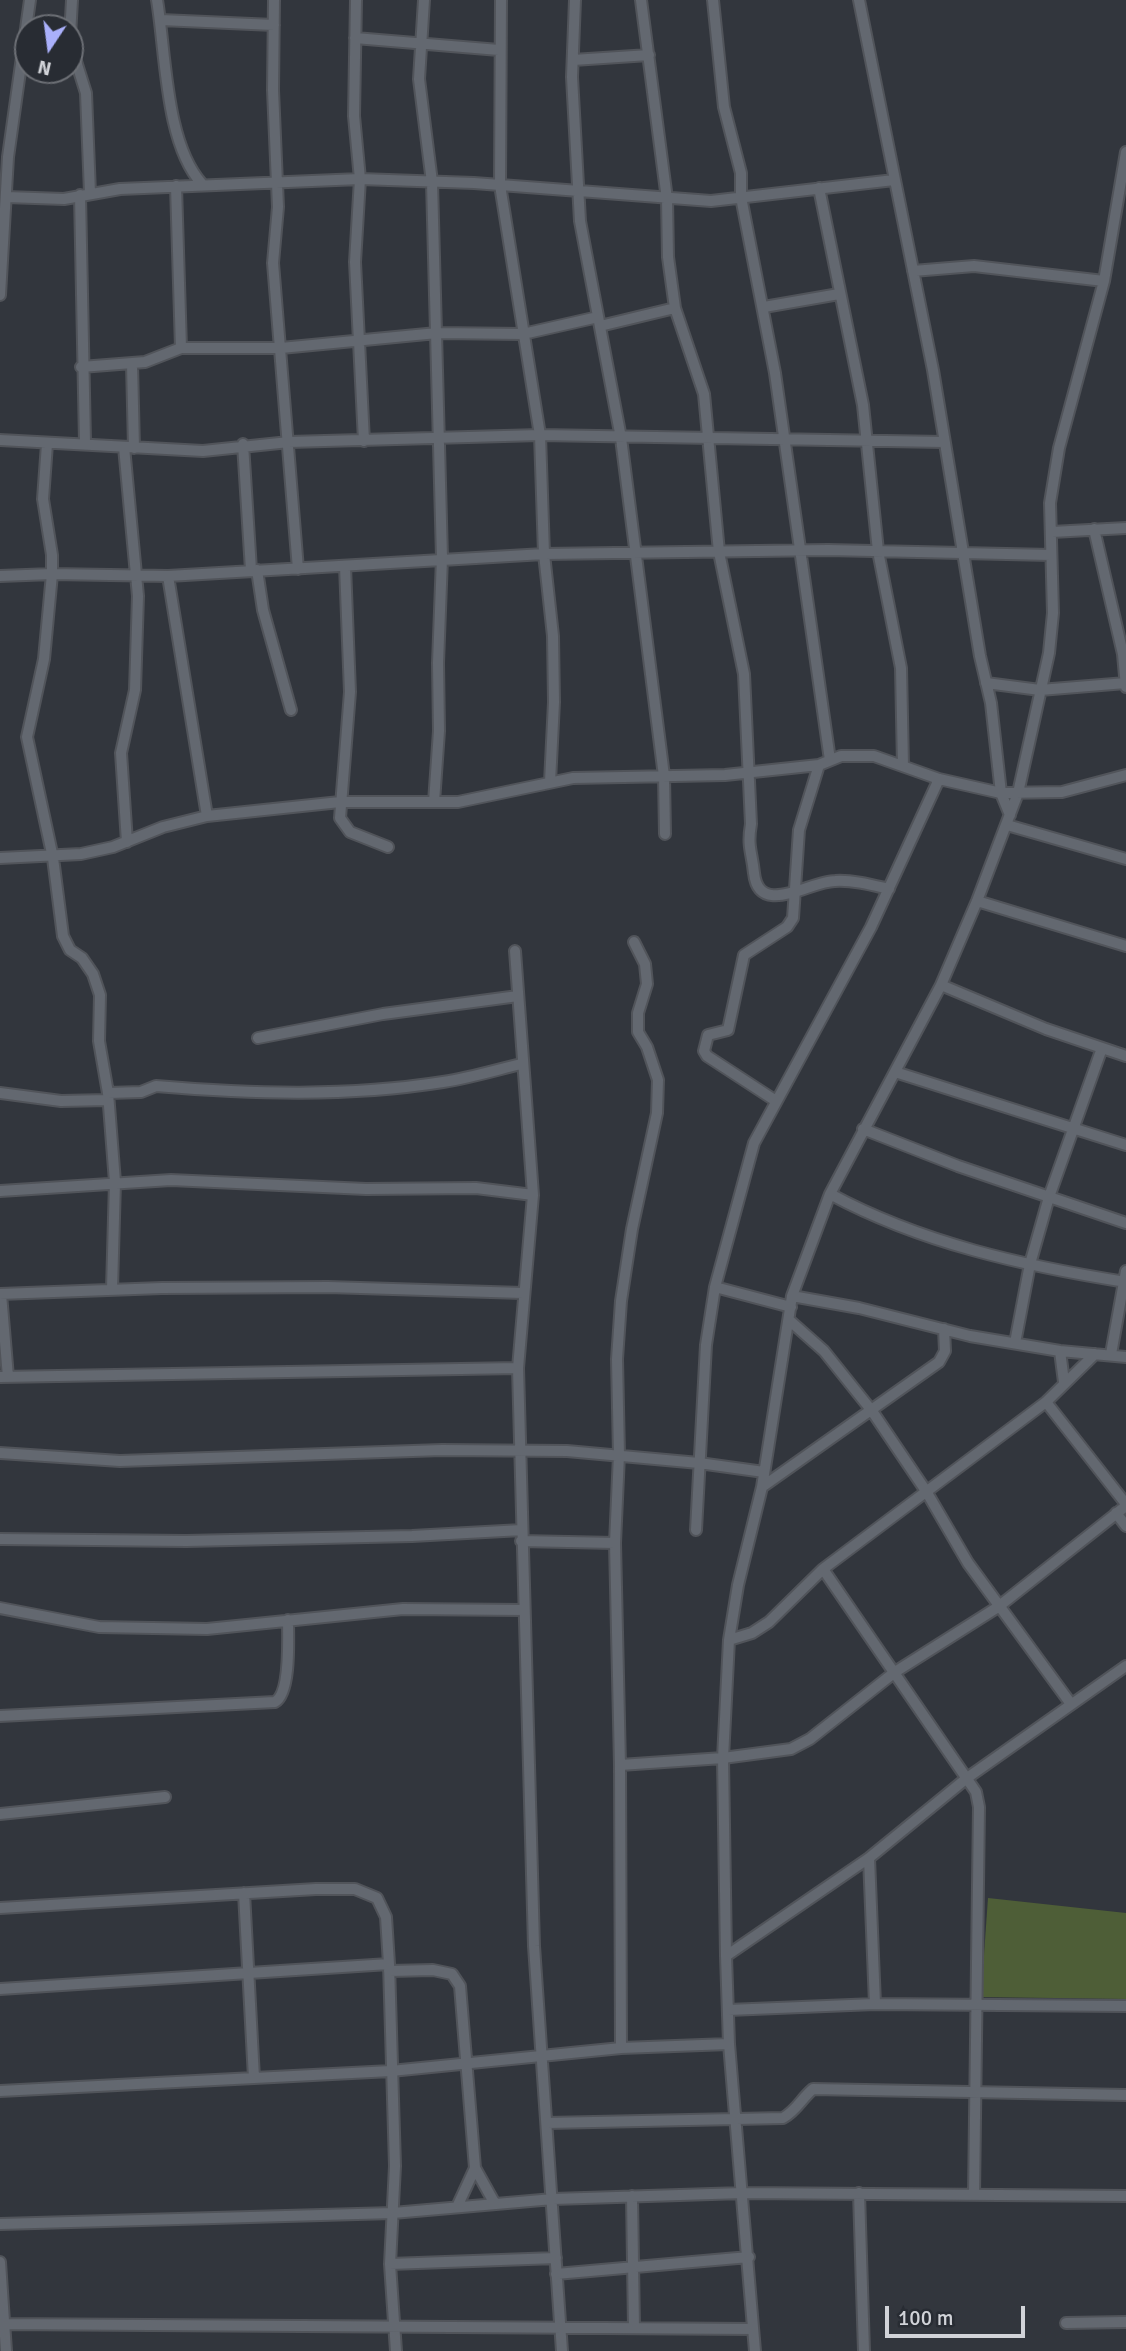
<!DOCTYPE html>
<style>
body{margin:0}
#map{position:relative;width:1126px;height:2351px;overflow:hidden;background:#32363d;font-family:Signika,sans-serif}
canvas{display:block}
.north{position:absolute;left:14px;top:14px;width:70px;height:70px;box-sizing:border-box;background:#282c33;border:2px solid #6c6f75;border-radius:50%;rotate:193deg;font-size:19px;font-weight:700;line-height:28px;text-align:center;color:#d1d3d8}
.north::after{content:'';display:block;margin:auto;width:24px;height:32px;background:#aab0fb;clip-path:polygon(50% 0,100% 100%,50% 72%,0 100%)}
.scale{position:absolute;left:885px;top:2306px;width:140px;height:32px;box-sizing:border-box;border:4px solid #d1d3d8;border-top:0;padding-left:9px;font-size:21px;line-height:24px;white-space:nowrap;color:#d1d3d8;-webkit-text-stroke:5px #282c33;paint-order:stroke}
</style>
<div id="map">
<canvas width="1126" height="2351"></canvas>
<div class="north">N</div>
<div class="scale">100 m</div>
</div>
<script>
const g = document.querySelector('canvas').getContext('2d');
g.lineJoin = 'round';
function fill(path, color) { g.fillStyle = color; g.fill(path, 'evenodd'); }
function stroke(path, color, width, dash) { g.strokeStyle = color; g.lineWidth = width; g.lineCap = dash ? 'butt' : 'round'; g.setLineDash(dash || []); g.stroke(path); }
const green = new Path2D(`
 M988,1898l138,15v86l-145,-2z`);
const street = new Path2D(`
 M157,0c9,54 8,143 45,184
 M274,0l-1,90 5,117 -5,56 25,306
 M356,0l-2,116 6,63 -5,83 9,179
 M424,0l-5,79 13,103 10,376 -4,105 1,68 -5,71
 M501,0l-1,185 40,250 4,119 9,82 1,66 -4,80
 M575,0l-3,77 8,144 41,217 43,338 1,58
 M641,0l26,199 1,58 7,51 29,86 15,158 25,122 7,150c-4,23 1,28 3,49 5,45 56,8 81,8 19,-1 37,4 54,8
 M713,0l11,107 17,66v24l34,176 55,387
 M859,0l74,370 47,286 11,47 10,90 9,22
 M161,20l113,5
 M70,36l2,-36
 M355,38l144,12
 M70,42l16,51 4,100
 M573,60l76,-5
 M176,186l5,162h100l156,-15 86,1 75,-17
 M819,188l44,217 15,146 23,117 2,98
 M80,195l5,247
 M6,197l58,2 56,-10 240,-10 114,4 237,18 183,-21
 M913,271l61,-5 130,15
 M0,295l8,-138 22,-157
 M764,307l75,-13
 M600,326l75,-18
 M132,364l2,84
 M81,367l64,-5 36,-14
 M0,440l203,11 86,-9 251,-7 404,7
 M47,444l-4,55 9,56v19l-8,85 -17,78 26,121 10,78 7,14 12,8 11,16 7,21 -1,46 9,52 7,89 -3,107
 M243,444l8,126
 M124,447l14,149 -3,94 -14,63 6,89
 M1094,529l29,125 3,33
 M1052,532l74,-4
 M345,566l5,126 -10,126 10,14 38,15
 M257,570l6,40 28,100
 M0,576l52,-2 116,2 376,-22 284,-4 223,5
 M168,576l39,240
 M986,683l54,7 86,-7
 M1007,825l119,34
 M0,858l81,-4 32,-7 50,-20 44,-11 133,-14h118l115,-24 152,-3 94,-10 22,-9h33l65,23 62,14 61,-1 64,-17
 M977,901l149,45
 M515,951l18,244 -15,173 16,578 28,405
 M941,985l105,44 80,27
 M258,1038l125,-24 135,-18
 M895,1072l231,73
 M0,1093l61,8 47,-1
 M108,1093l33,-1 15,-6c96,8 192,11 287,-4 27,-4 53,-12 78,-18
 M776,1101l-69,-45 -3,-5 4,-16 20,-5 16,-75 43,-28 6,-9 6,-88 20,-65
 M863,1129l95,37 168,57
 M0,1191l171,-11 195,9 110,-1 57,7
 M830,1194c91,49 194,72 296,88
 M715,1287l76,20
 M0,1294l162,-6 166,-1 195,6
 M1,1294l7,83
 M792,1296l67,12 111,28 90,15 66,6
 M789,1320l35,31 48,60 54,80 42,72 103,141
 M1015,1343l15,-79 19,-67 53,-149
 M1060,1351l4,31
 M1111,1354l15,-83
 M0,1377l518,-9
 M1046,1402l80,102
 M0,1453l120,8 322,-11 125,1 132,12 65,9
 M762,1487l177,-125 6,-11 -1,-22
 M1116,1513l10,13
 M696,1530l10,-185 9,-58 39,-144 117,-216 68,-148
 M0,1539l186,2 226,-5 110,-6
 M521,1541l94,2
 M823,1569l153,223 3,15 -5,388
 M0,1608l99,19 108,2 196,-20 121,1
 M729,1640l23,-7 17,-11 54,-53 223,-167 49,-48
 M0,1716l275,-14c16,-9 13,-64 13,-82
 M620,1765l103,-7 68,-9 19,-10 85,-67 103,-65 128,-101
 M0,1814l165,-17
 M869,1858l6,146
 M244,1893l10,185
 M0,1908l316,-19h39l22,9 9,19 3,47 6,202 -5,98 6,87
 M726,1956l143,-98 98,-80 159,-112
 M389,1971l44,-1 19,4 8,12 15,182 20,36
 M0,1989l389,-25
 M728,2010l147,-6 251,2
 M621,2048l-1,-283 -5,-222 4,-88 -2,-96 4,-58 11,-72 25,-116 1,-33 -11,-33 -9,-15v-19l9,-29 -2,-20 -11,-22
 M0,2091l391,-20 230,-23 108,-4
 M547,2123l236,-5c14,-8 18,-19 30,-29l313,6
 M859,2193l5,158
 M632,2196l2,132
 M457,2207l18,-39
 M0,2224l393,-11 160,-14 190,-6 383,3
 M0,2262l6,89
 M390,2264l166,-6
 M556,2274l193,-17
 M1066,2323l60,-1
 M0,2324l753,5
 M755,2351l-26,-307 -3,-88 -3,-198 6,-118 9,-55 24,-98 30,-191 38,-102 111,-209 36,-84 41,-108 31,-140 4,-40 -3,-110 9,-55 45,-167 22,-129`);
fill(green, '#4e5e37');
stroke(street, '#51545a', 14);
stroke(street, '#636870', 10);
</script>
